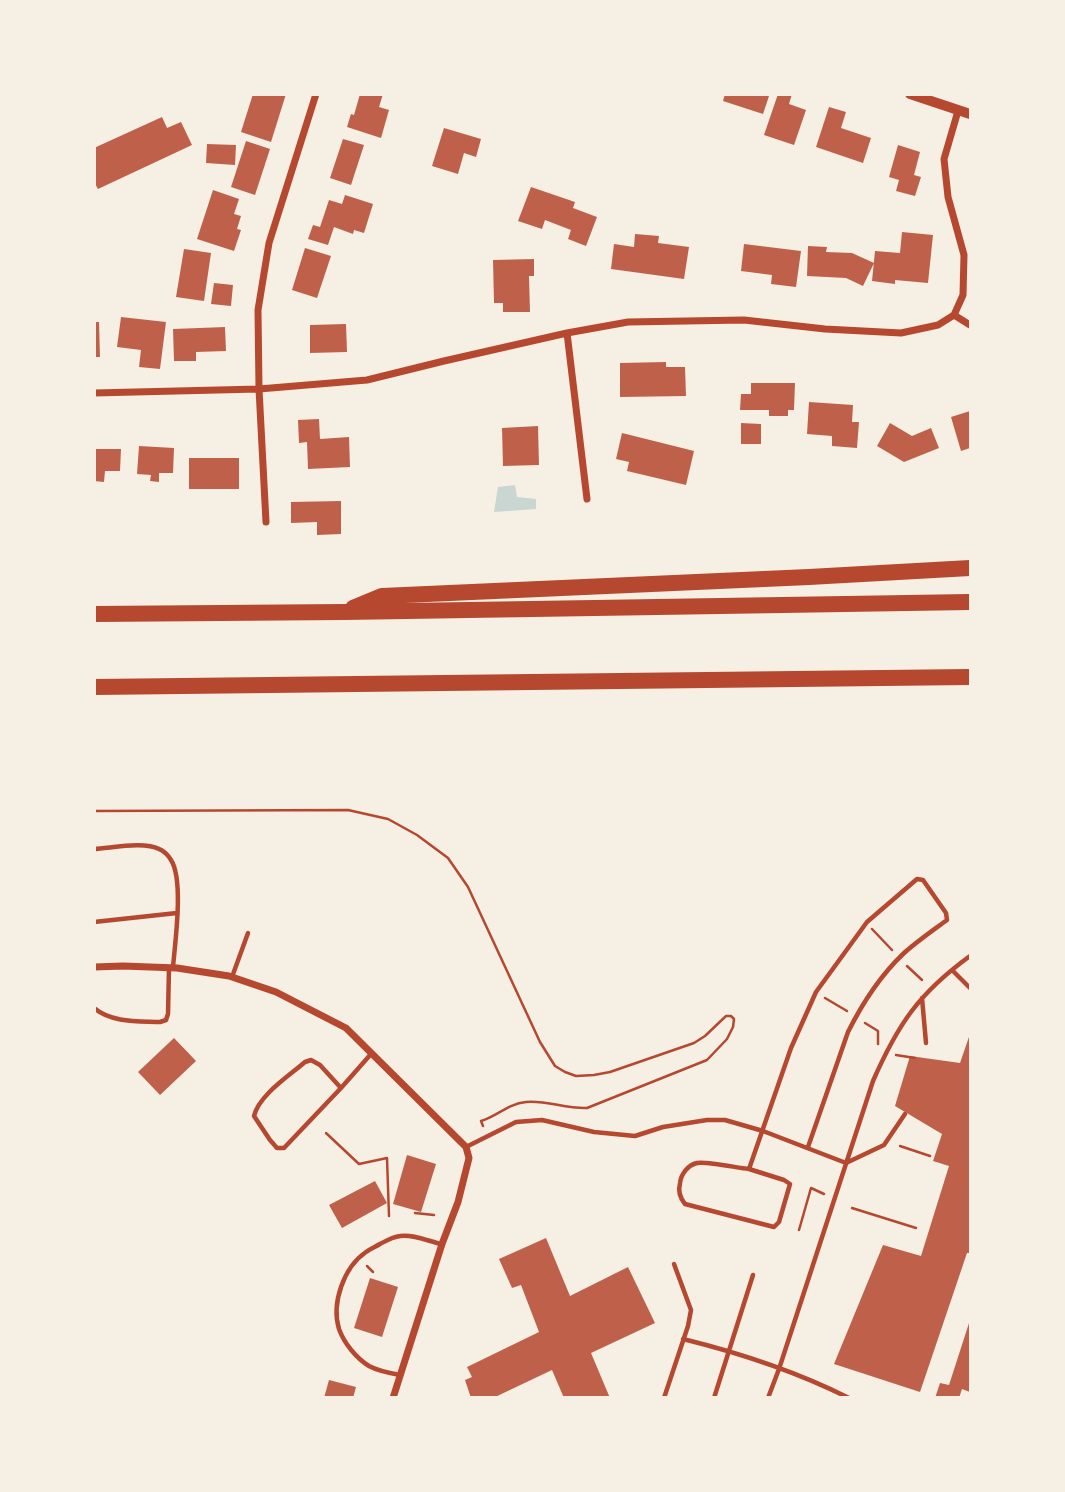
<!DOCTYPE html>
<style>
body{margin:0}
#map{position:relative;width:1065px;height:1492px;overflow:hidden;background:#f6efe4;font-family:Rubik,sans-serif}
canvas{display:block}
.frame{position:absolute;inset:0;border:96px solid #f6efe4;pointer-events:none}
</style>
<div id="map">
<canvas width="1065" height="1492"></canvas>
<div class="frame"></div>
</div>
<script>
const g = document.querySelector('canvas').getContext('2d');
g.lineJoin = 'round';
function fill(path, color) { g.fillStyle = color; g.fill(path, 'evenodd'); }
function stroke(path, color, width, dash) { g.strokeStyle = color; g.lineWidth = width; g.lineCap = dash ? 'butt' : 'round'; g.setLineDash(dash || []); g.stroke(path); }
const water = new Path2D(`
 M515,485l2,12 19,2v10l-42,3 4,-25z`);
const building = new Path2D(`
 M253,94h33l-15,48 -30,-10z
 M360,94h23l-4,13 10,3 -8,28 -34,-11 4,-13 3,1z
 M725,94h40l4,2 -6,18 -40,-13z
 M778,94h14l-3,10 17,6 -12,35 -30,-10z
 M829,107l17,5 -5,16 30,10 -8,25 -47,-16z
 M162,117l5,11 14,-6 11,23 -94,44 -4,-7v-34z
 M444,128l37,11 -5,18 -12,-4 -6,21 -26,-8z
 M343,139l21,6 -13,40 -21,-7z
 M246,141l24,8 -15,46 -24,-8z
 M207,144l29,1 -1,20 -29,-2z
 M898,145l22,7 -6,23 7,2 -6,19 -19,-5 3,-11 -10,-3z
 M531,187l44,15 -2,6 24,9 -11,29 -18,-7 3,-9 -26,-10 -3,9 -24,-8z
 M213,190l26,9 -5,15 7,2 -4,13 4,1 -7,21 -37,-12z
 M345,195l28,9 -9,29 -10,-3 -1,4 -19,-7 -6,18 -20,-6 5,-14 7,2 9,-27 13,4z
 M902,232l31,3 -5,48 -33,-3v4l-23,-3 3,-30 25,2z
 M635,234l24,2 -1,7 31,4 -5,32 -73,-10 3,-25 20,3z
 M744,244l57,7 -5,36 -25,-3 1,-9 -31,-4z
 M808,246l19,1 -1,5 26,1 22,10 -11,23 -17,-8 -39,-2z
 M305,248l26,8 -14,42 -25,-8z
 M184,249l27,4 -7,48 -28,-4z
 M534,259v17h-5l1,36h-27v-9h-9l-1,-43z
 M214,283l19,2 -2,21 -20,-2z
 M121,317l45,5 -6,47 -21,-2 2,-17 -24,-3z
 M94,322h5l1,35h-6z
 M346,324l1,28 -37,1v-28z
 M225,327l1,24 -30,1v9h-22l-1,-32z
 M666,362v5h19l1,29 -66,1v-34z
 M751,383h44l-1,27h-6v6h-19v-6h-29l1,-16h10z
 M809,402l44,3 -1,17h7l-2,26 -25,-2v-10l-25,-2z
 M970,411v37l-9,3 -10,-34z
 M319,419l1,20 29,-2 1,30 -42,2 -1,-27 -8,1 -1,-23z
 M741,423l20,1v20h-20z
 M890,423l22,13 19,-8 8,20 -35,14 -27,-16z
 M538,426l1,39 -36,1 -1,-38z
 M622,433l72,18 -8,34 -59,-14 2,-9 -13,-3z
 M139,446l35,2 -1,25h-14v9l-9,-1 1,-6 -14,-1z
 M94,449h27l-1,22h-15l-1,11 -10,-1z
 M189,458h50v31h-50z
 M341,501v33l-24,1v-13l-26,1v-21z
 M970,1034v219h-3l-47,139 -86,-28 49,-119 38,11 28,-90 -16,-5 9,-27 -47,-28 15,-50 50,7z
 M174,1038l22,23 -36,34 -22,-23z
 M407,1155l29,9 -15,48 -28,-8z
 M375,1181l12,22 -45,25 -13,-23z
 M546,1238l24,58 58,-29 27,56 -64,30 19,45h-46l-12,-28 -59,28h-22l-6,-18 7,-3 -5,-10 72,-35 -18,-47 -9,3 -13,-29z
 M370,1278l28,9 -16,50 -28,-9z
 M970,1320v72l-8,-3 -3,9h-24l5,-15 9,2z
 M329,1380l27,7 -3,11h-29z`);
const path = new Path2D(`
 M94,811l254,-1 40,9 29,16 31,23 20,29 72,155 15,24 10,6 11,4 18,-1 16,-3 84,-29 11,-7 21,-20h5l3,3 -1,8 -6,12 -20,21 -120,48c-21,1 -41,-8 -61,-6 -19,2 -28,14 -45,19l2,5
 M872,929l20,21
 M907,966l15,14
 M825,998l22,13
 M865,1023l13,8v13
 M896,1055l19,3
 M326,1133l33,31 28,-6 2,58
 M900,1146l30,10
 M852,1208l64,20
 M415,1213l19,2
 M799,1230l12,-42 13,6
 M367,1266l6,6`);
const service = new Path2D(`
 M94,849c18,-1 50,-8 65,0 4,1 10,7 12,11 13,20 4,83 2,107
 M94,922l83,-9
 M952,970l18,18
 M232,977l16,-44
 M922,998l4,45
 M94,1008c18,15 44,13 66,14l6,-2 2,-6 1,-46
 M311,1060l9,5 21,23 -57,60h-7l-7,-8 -16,-24c5,-21 35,-40 51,-54z
 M341,1088l30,-34
 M466,1147l50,-25 26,-2 52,12 41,4 28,-9 44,-7h18l38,11 83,32 38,-18 21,-31
 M749,1169c-11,-1 -43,-8 -52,-6 -9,2 -16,11 -17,20 -2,8 0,15 5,21l89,23 5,-5 11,-38 -6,-4 -35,-11 42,-121 25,-56 51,-70 50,-43 6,1 23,33 1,7c-15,11 -31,22 -44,34 -23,22 -41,50 -55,78l-40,115
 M683,1339c57,14 114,33 166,59
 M400,1375c-11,-2 -22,-4 -31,-9 -13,-8 -25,-23 -30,-37 -8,-26 5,-62 27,-77 4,-3 9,-5 14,-8 6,-3 12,-7 20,-8 13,-2 28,5 41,8
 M664,1398l24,-72 3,-16 -17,-46
 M714,1398l39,-123
 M768,1398l11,-29 94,-288c25,-57 46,-88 97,-125`);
const minor = new Path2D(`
 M954,315l16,10
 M567,333l20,166
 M94,393l165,-4 108,-9 77,-19 123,-28 61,-11 116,-2 81,9 76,4 37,-8 16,-10 9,-20 1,-40 -16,-58 -4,-38 14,-48
 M266,522l-7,-133 -1,-79 11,-67 47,-149
 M94,967l29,-1 54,2 52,8 47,16 70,36 120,119 3,11 -11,44 -16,42 -49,154`);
const tertiary = new Path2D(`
 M910,94l60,20`);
const motorway = new Path2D(`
 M353,608l29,-12 427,-19 161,-9
 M94,614l250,-2 626,-10
 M94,687l876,-10`);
fill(water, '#c9d6d2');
fill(building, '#bf614a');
stroke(path, '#b5482f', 2.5);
stroke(service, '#b5482f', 4.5);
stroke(minor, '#b5482f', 7);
stroke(tertiary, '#b5482f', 10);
stroke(motorway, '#b5482f', 16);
</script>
